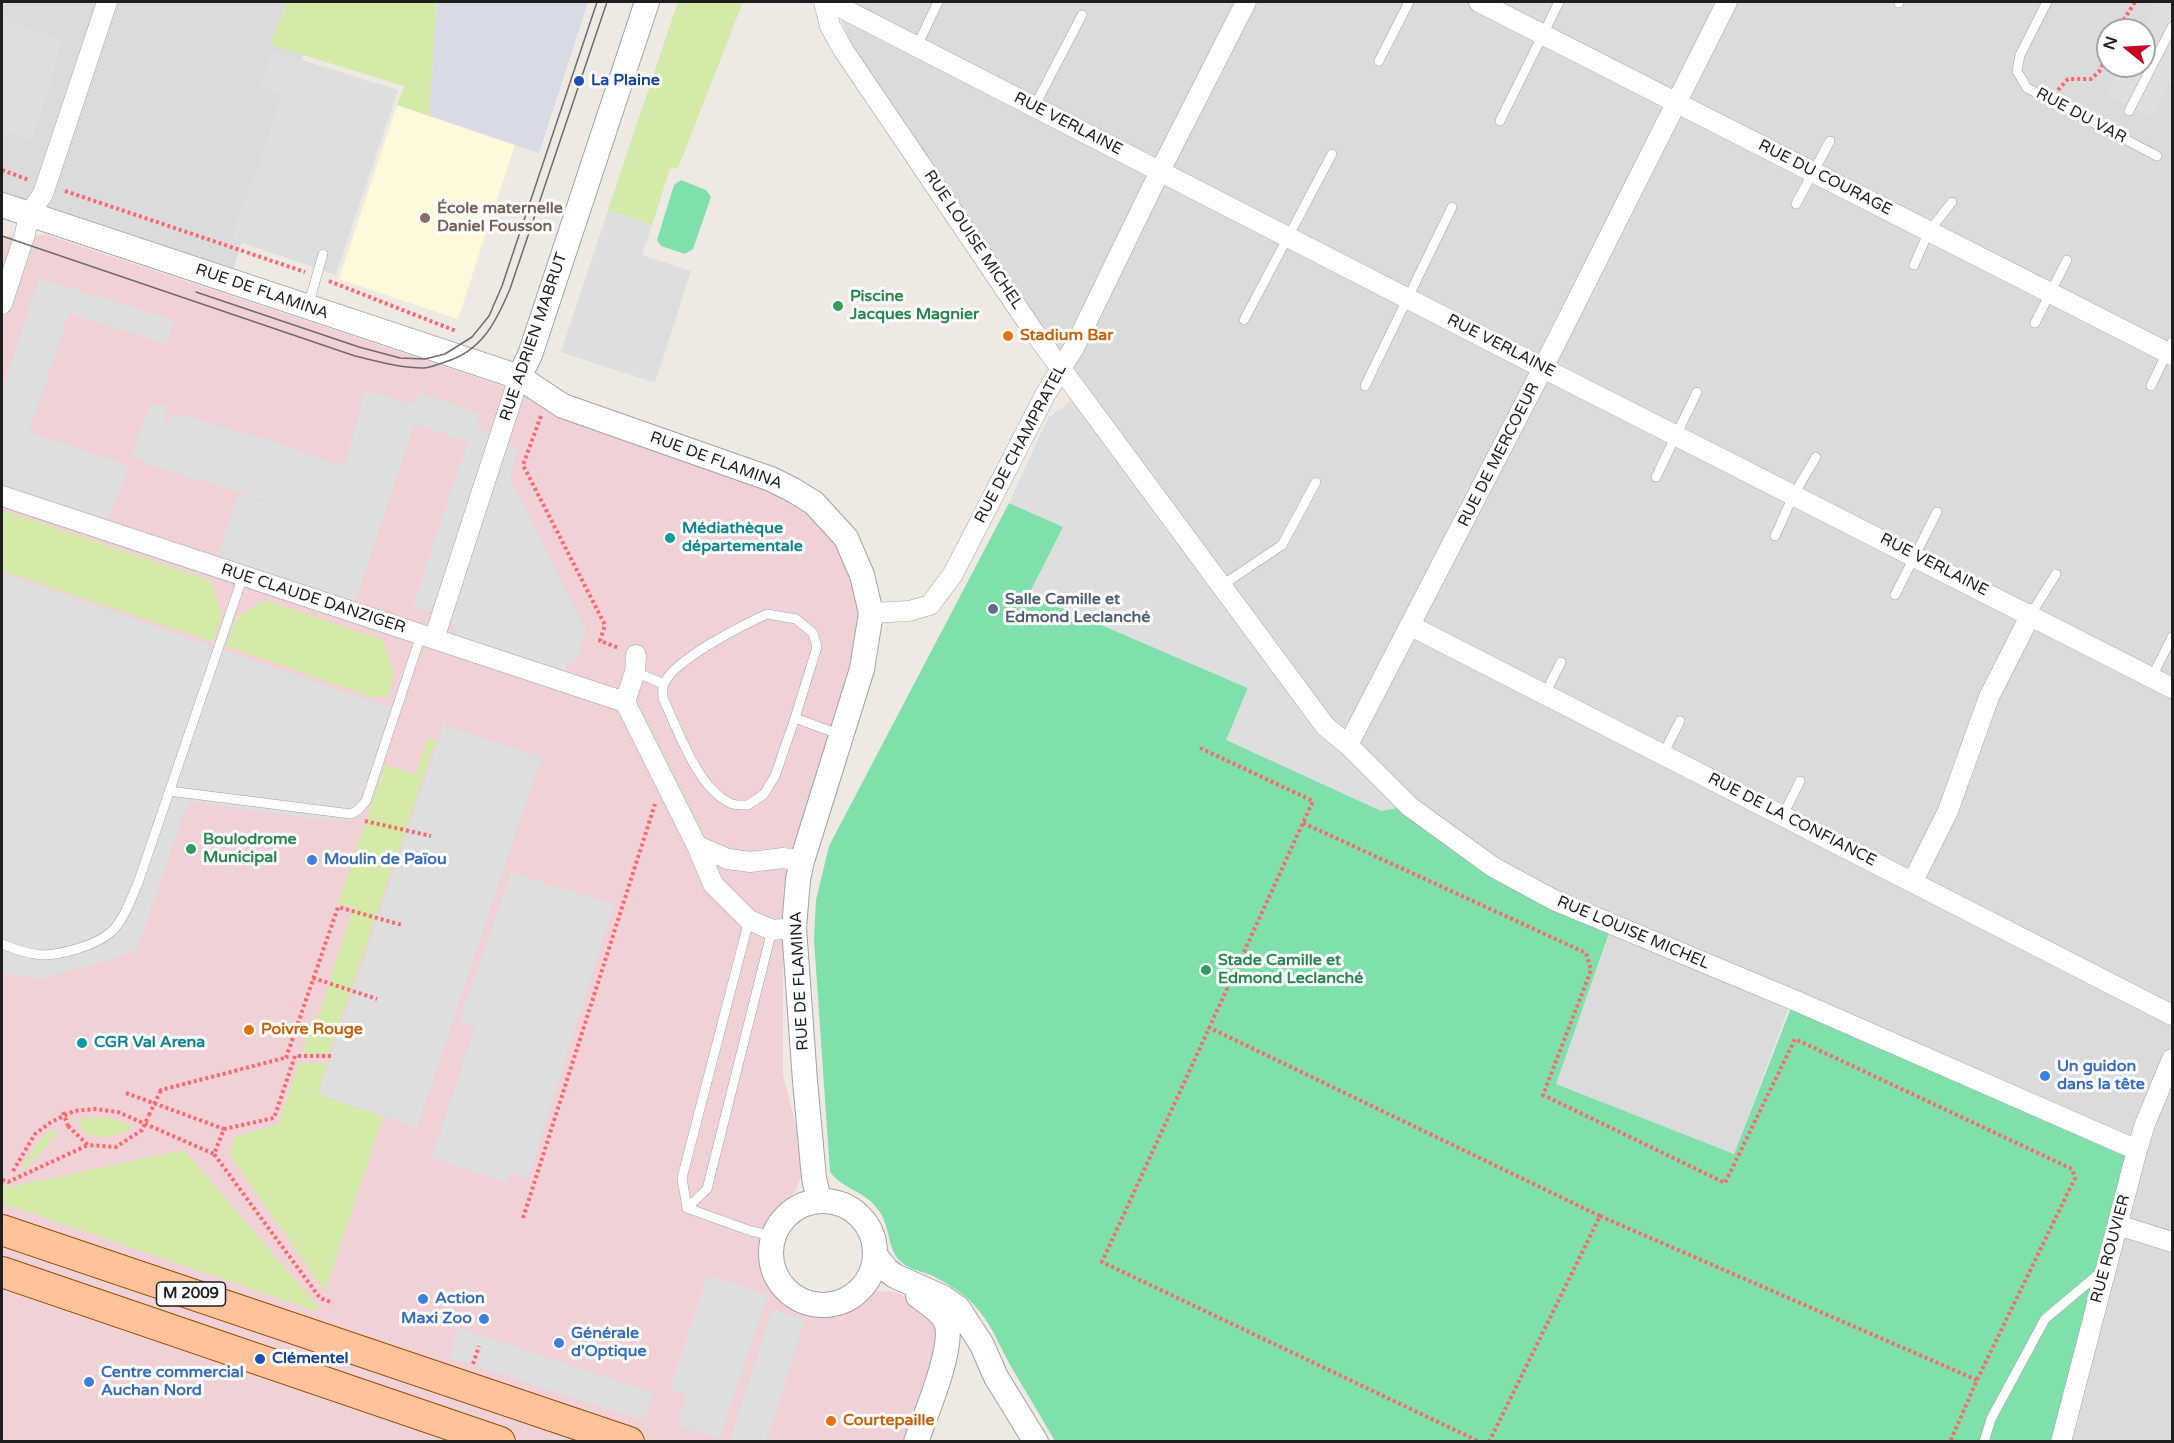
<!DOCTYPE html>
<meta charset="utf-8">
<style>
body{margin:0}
#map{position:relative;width:2174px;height:1443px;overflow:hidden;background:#efe9e3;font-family:"Varela Round",sans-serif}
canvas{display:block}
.frame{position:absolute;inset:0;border:3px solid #1e1e1e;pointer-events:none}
.north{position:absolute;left:2096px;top:18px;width:60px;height:60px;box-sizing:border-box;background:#fff;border:2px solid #a5a5a5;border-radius:50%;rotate:288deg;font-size:16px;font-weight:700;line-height:24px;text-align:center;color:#1e1e1e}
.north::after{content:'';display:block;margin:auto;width:21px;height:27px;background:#cb0020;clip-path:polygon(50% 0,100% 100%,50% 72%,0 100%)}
</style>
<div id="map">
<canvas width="2174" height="1443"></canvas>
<div class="frame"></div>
<div class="north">N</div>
</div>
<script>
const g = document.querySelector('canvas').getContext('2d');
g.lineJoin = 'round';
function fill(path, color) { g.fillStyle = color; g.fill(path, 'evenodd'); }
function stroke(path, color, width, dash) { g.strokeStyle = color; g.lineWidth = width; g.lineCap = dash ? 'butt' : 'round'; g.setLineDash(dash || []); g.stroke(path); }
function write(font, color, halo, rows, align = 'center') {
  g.font = font + ' "Varela Round",sans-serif'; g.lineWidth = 6; g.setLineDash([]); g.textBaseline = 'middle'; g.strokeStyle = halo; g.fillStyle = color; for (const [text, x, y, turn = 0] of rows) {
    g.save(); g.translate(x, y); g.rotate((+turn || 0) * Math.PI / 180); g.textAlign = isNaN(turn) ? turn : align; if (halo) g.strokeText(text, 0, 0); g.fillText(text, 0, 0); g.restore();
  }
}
const residential = new Path2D(`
 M2,2h285l-16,43 32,10 -74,226 -227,-76z
 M835,2h1337v1439h-111l-269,-442 -58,155 -179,-70 58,-159 -121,-56 -144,-122 -337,-451 -152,-228zM2108,30h36v36h-36z`);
const commercial = new Path2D(`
 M47,235l516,171 208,73 75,59 25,75 -29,122 -59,155v185l14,55 5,44 -6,16 -19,20 -10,14 -6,28 4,23 13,24 21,11 30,5 24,-8 23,-16 20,1 26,14 17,25 -4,23 -29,87h-904v-1205z`);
const education = new Path2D(`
 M397,105l118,39 -57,175 -119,-40z`);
const grass = new Path2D(`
 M287,2h150l-8,114 -32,-11 7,-19 -133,-41z
 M678,2h65l-65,166 -8,1 -18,56 -44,-15z
 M2,510l208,70 12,34 -9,28 -211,-71z
 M265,600l118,40 11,33 -6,23 -16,1 -146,-51 11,-29z
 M428,738l8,2 -107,314 -27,-1 11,-36 5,1 35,-110 -15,-5 47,-138 31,9z
 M299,1063h29l-10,31 65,23 -58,174 -96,-137 6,-17 43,-13z
 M93,1117l22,2 19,7c-21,12 -27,14 -50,7l-6,-14z
 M52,1130l5,4 -32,35 -4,2c8,-18 16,-30 31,-41z
 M184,1150l136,159 -4,2 -314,-108v-19l7,3z`);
const pitch = new Path2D(`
 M681,180l25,10 5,7 -18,52 -8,5 -24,-8 -4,-6 17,-55z
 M1009,503l55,24 -34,67 218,94 -21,52 182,66 84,61 119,58 -56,159 178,70 60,-154 343,150 -76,292 -1006,-1c-15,-26 -31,-52 -46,-78 -11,-21 -19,-41 -35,-58 -10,-12 -28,-22 -41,-29 -11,-5 -24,-6 -33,-15 -13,-13 -10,-36 -21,-50 -13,-20 -35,-21 -49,-39l-16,-232 2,-40 13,-54z`);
const parking = new Path2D(`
 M2156,2h16v76l-20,40 -46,-24 15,-28h23v-36h-3z
 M2,19l61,21 -30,100 -31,-10z
 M273,51l125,39 -62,185 -105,-36 51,-143 -21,-9z
 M608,210l44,15 -10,30 49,16 -36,112 -94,-31z
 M39,278l136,43 -8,23 -98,-30 -40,118 100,34 -21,53 -106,-35v-96z
 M365,390l49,15 5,-12 61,20 -4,14 16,6 -59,179 -20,-4 55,-166 -53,-18 -59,177 -138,-46 20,-61 58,16 -148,-46 -17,-8 20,-53 17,3 -5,16 5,2 4,-11 94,26 78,28z
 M1080,394l245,332 84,80 -28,5 -155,-71 22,-52 -219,-94 34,-67 -54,-24 39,-85z
 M508,444l11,3 -9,32 76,149 -7,27 -16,16 -107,-36 -5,-17z
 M2,573l388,135 -38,113 -37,-2 -126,-18 -53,151 -95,27 -26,-3 -13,-5z
 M443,725l99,32 -125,371 -99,-34z
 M511,872l103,33 -86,273 -17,-5 -4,10 -75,-25 43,-133 -16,-4z
 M708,1275l60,20 -48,144 -43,-14 10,-30 -17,-6z
 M772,1309l33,11 -39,121h-37z
 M458,1328l195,65 -9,28 -195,-64z`);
const plaza = new Path2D(`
 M437,2h151l-49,151 -110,-37z`);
const path = new Path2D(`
 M2117,30l18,-28
 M2058,90l10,-11h23l8,-7 9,-18
 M2,170l27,10
 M65,191l240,81
 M329,281l127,50
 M541,416l-18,49 82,160 -5,16 19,7
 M1200,748l113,53 -211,461 378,180
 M365,821l66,15
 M1303,823l283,130 5,17 -48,125 182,88 70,-144 277,130 3,9 -98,202 -27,62
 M313,978l64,21
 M1208,1027l392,189 -111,226
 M331,1056h-36l-21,62 -50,11 -10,25 106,144 13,5
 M286,1058l52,-151 64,18
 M160,1092l1,-2 127,-33
 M126,1093l98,36
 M68,1126l20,19 28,2 26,-17 7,-15
 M13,1171l22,-37 16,-12 23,-11 21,-2 23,3 96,42
 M2,1180l6,2 80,-37
 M1600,1216l377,164
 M523,1218l132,-414
 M473,1364l6,-18`);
const service = new Path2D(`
 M2047,2l-27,53 -3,16 10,17 130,68
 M1899,3v-1
 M917,46l21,-44
 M1379,61l30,-59
 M1034,107l48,-92
 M2129,111l43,-84
 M1500,121l59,-119
 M1796,204l34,-63
 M1914,265l15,-34 23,-29
 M308,306l15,-52
 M1244,320l88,-166
 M2035,323l32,-63
 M1365,386l87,-179
 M2151,386l21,-44
 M1656,477l41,-85
 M1775,536l19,-42 22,-37
 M1221,586l61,-41 34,-63
 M1895,595l42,-83
 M767,614l29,5 17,14 4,14 -22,71 -20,58 -11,18 -16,11c-6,0 -13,1 -18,-2 -33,-16 -52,-73 -67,-105 0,-4 -1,-10 1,-14 9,-24 79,-59 103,-70z
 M2031,614l25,-40
 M635,672l29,12
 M2152,677l20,-40
 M1545,694l16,-32
 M795,718l46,17
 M1663,754l17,-33
 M169,791l182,23 7,-4 8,-9 55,-166
 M1783,815l17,-34
 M749,920l-67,258 5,30 20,-19 65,-259
 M2,944c12,5 27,10 40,11 19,0 55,-10 69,-23 13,-12 20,-33 27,-49l105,-307
 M687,1208l64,23 22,5
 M1984,1442l7,-23 54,-100 56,-47`);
const minor = new Path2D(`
 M824,2l6,24 14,25 190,281 291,394 23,19 61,61 84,61 61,33 240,100 343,150
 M830,2l713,366 629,320
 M1479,2l693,353
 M2,304l23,-70 4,-20 14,-20 64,-192
 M2,496l623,206
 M871,613l38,-2 21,-6 23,-31 92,-179 30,-49 85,-175 86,-169
 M1411,626l761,389
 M434,639l85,-262
 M636,655l-1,17 -10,30 72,144 16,38 36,36 23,10 22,-2
 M1348,745l195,-377 184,-366
 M697,846l31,13 22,3 33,-4 19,3
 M1913,881l35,-70 41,-114 42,-83
 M2118,1225l54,17
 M2061,1442l76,-292 8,-26 27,-65`);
const tertiary = new Path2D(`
 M2,205l517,172 44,29 208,73 22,11 21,13 32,35 16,37 9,38 -9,56 -60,192 -4,18 -4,49 11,153 9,97 5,22
 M519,377l11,-22 117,-353
 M771 1253a52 52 0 1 1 104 0a52 52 0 1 1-104 0Z
 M875,1255l12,15 8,6 47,21 16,11 24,37 14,32 40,65
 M916,1442c9,-26 37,-91 31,-117 -3,-12 -19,-22 -29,-29`);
const primary = new Path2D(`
 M2,1230l627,212
 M2,1272l498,170`);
const tram = new Path2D(`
 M2,236l353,120c22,5 45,12 68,12 8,0 15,-4 22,-6 37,-11 51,-40 65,-73l97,-287
 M196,292l163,55 41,11 25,1 20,-5 27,-17 17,-21 13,-30 95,-284`);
const pathBridge = new Path2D(`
 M63,1112l5,14
 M149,1115l11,-23`);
const markers = [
 [579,81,6,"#1a4fb4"],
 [425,218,6,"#8d6e63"],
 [838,306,6,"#2e9e5b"],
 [1008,336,6,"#e8710a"],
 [670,538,6,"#0f9aa8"],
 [993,609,6,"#5c6f8a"],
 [191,849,6,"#2e9e5b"],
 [312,860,6,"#3f7fe0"],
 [1206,970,6,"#2e9e5b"],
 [249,1030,6,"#e8710a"],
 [82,1043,6,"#0f9aa8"],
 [2045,1076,6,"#3f7fe0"],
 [423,1299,6,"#3f7fe0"],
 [484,1319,6,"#3f7fe0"],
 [559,1343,6,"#3f7fe0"],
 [260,1359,6,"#1a4fb4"],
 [89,1382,6,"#3f7fe0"],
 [831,1421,6,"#e8710a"]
];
const shields = [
 [191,1294,69]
];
const shieldNames = [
 ["M 2009",191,1294]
];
const transitNames = [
 ["La Plaine",591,81],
 ["Clémentel",272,1359]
];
const streetNames = [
 ["RUE DU VAR",2081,116,28],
 ["RUE VERLAINE",1068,124,27],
 ["RUE DU COURAGE",1825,178,27],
 ["RUE LOUISE MICHEL",973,240,56],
 ["RUE DE FLAMINA",262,292,19],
 ["RUE ADRIEN MABRUT",534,337,-71],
 ["RUE VERLAINE",1501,346,27],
 ["RUE DE CHAMPRATEL",1021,444,-62],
 ["RUE DE MERCOEUR",1499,455,-63],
 ["RUE DE FLAMINA",716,461,20],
 ["RUE VERLAINE",1934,565,27],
 ["RUE CLAUDE DANZIGER",313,599,18],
 ["RUE DE LA CONFIANCE",1792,820,27],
 ["RUE LOUISE MICHEL",1633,933,23],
 ["RUE DE FLAMINA",800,981,-93],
 ["RUE ROUVIER",2111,1249,-75]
];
const educationNames = [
 ["École maternelle",437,209],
 ["Daniel Fousson",437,227]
];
const leisureNames = [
 ["Piscine",850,297],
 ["Jacques Magnier",850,315],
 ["Boulodrome",203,840],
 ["Municipal",203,858],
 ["Stade Camille et",1218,961],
 ["Edmond Leclanché",1218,979]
];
const foodNames = [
 ["Stadium Bar",1020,336],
 ["Poivre Rouge",261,1030],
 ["Courtepaille",843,1421]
];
const cultureNames = [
 ["Médiathèque",682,529],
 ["départementale",682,547],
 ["CGR Val Arena",94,1043]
];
const serviceNames = [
 ["Salle Camille et",1005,600],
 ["Edmond Leclanché",1005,618]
];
const shopNames = [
 ["Moulin de Païou",324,860],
 ["Un guidon",2057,1067],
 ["dans la tête",2057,1085],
 ["Action",435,1299],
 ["Maxi Zoo",472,1319,"right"],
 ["Générale",571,1334],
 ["d'Optique",571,1352],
 ["Centre commercial",101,1373],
 ["Auchan Nord",101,1391]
];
fill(residential, '#dcdbdb');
fill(commercial, '#f0d2d6');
fill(education, '#fff9dc');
fill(grass, '#d3eaa8');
fill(pitch, '#7fe0ab');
fill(parking, '#dedede');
fill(plaza, '#d8dae5');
stroke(service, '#a2a2a2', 10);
stroke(minor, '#a2a2a2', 21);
stroke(tertiary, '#a2a2a2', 26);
stroke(primary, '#974d00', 32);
stroke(path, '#fc676f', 4, [3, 3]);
stroke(service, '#fff', 9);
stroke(minor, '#fff', 20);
stroke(tertiary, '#fff', 24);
stroke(primary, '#fec39a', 30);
stroke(tram, '#6c6c6c', 1.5);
stroke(pathBridge, '#fc676f', 4, [3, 3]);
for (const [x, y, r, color] of markers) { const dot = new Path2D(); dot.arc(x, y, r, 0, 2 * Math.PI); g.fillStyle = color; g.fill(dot); stroke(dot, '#fff', 2); }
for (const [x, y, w] of shields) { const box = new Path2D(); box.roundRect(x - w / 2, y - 12, w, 24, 4.5); g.fillStyle = '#fff'; g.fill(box); stroke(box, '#1e1e1e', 1.5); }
write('bold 15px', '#1e1e1e', null, shieldNames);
write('bold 16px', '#164399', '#fff', transitNames, 'left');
write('16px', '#1e1e1e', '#fff', streetNames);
write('bold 16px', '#785e54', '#fff', educationNames, 'left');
write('bold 16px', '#27864d', '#fff', leisureNames, 'left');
write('bold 16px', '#c56008', '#fff', foodNames, 'left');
write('bold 16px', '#0d838f', '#fff', cultureNames, 'left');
write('bold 16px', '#4e5e75', '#fff', serviceNames, 'left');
write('bold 16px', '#366cbe', '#fff', shopNames, 'left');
</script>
